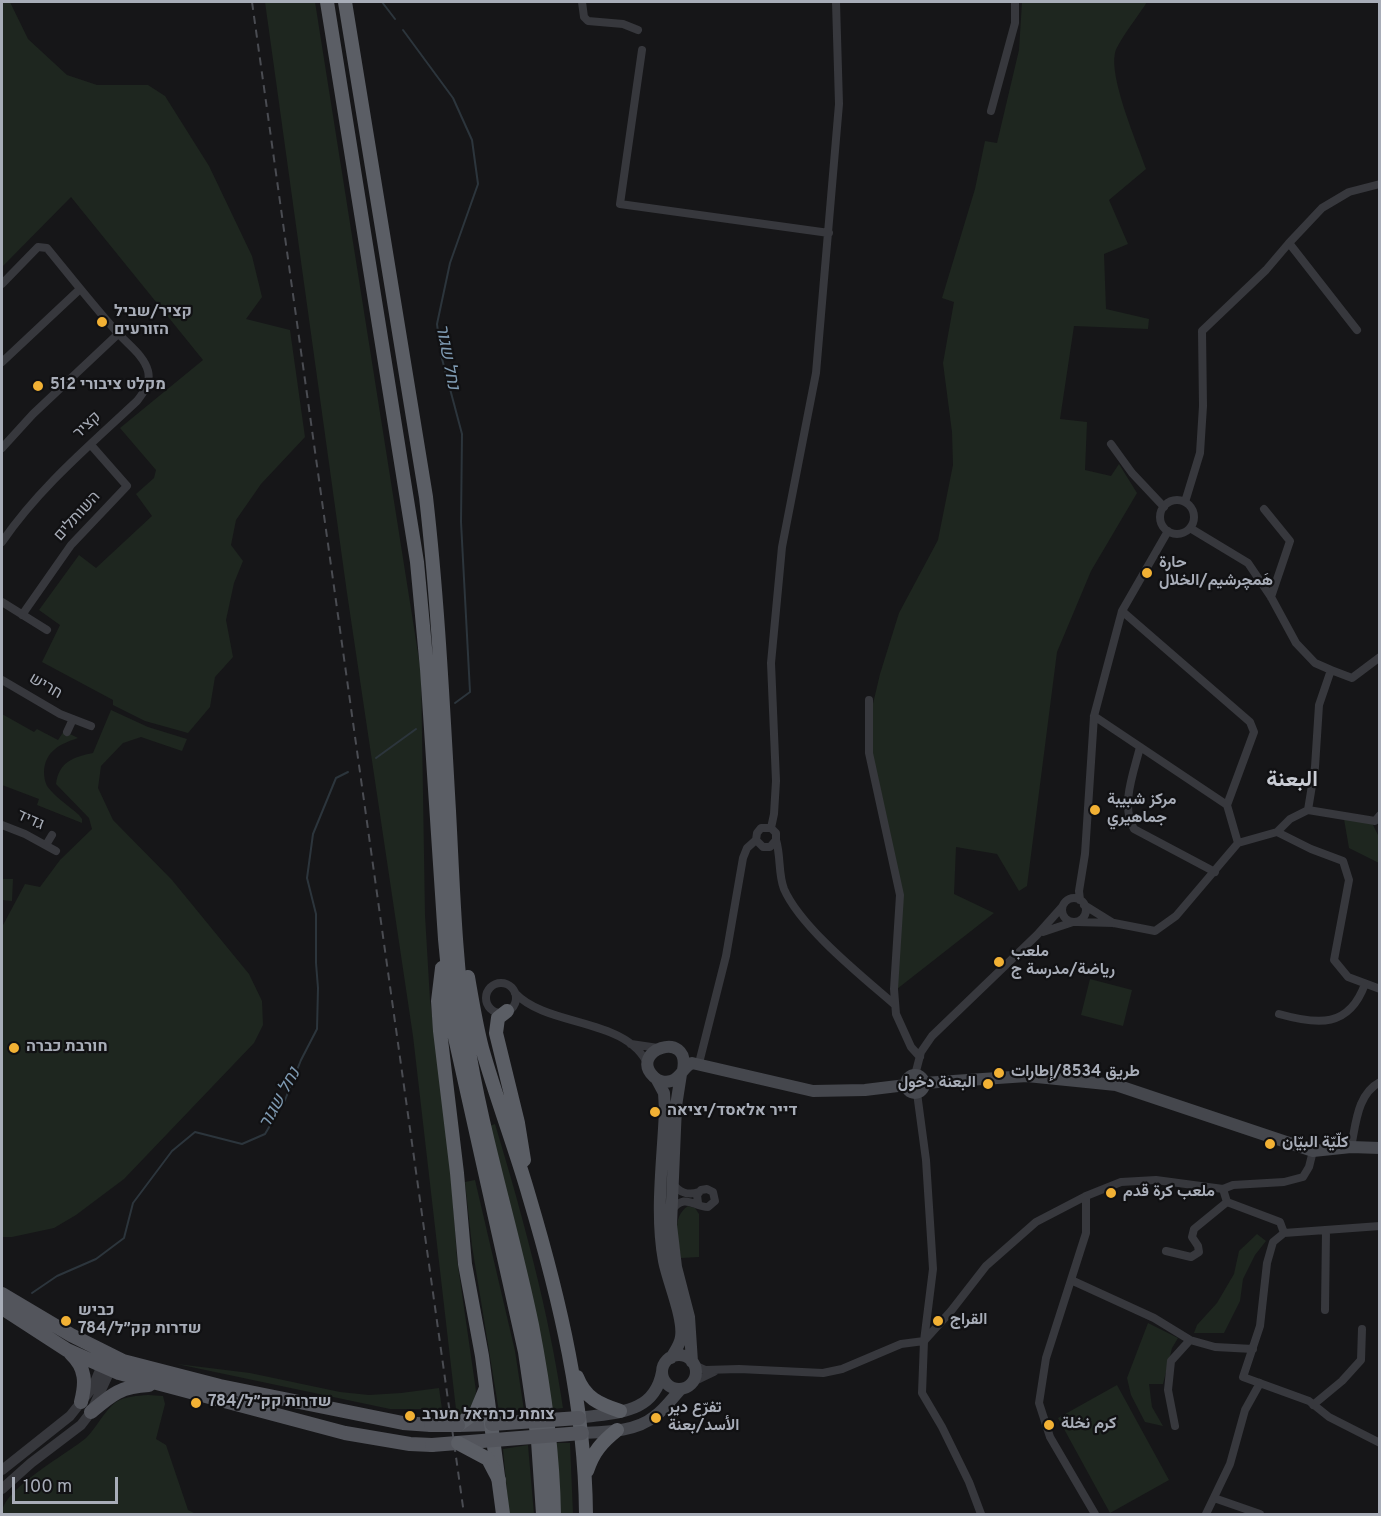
<!DOCTYPE html>
<meta charset="utf-8">
<style>
body{margin:0}
#map{position:relative;width:1381px;height:1516px;overflow:hidden;background:#161618;font-family:Overpass,sans-serif}
canvas{display:block}
.frame{position:absolute;inset:0;border:3px solid #a8adb8;pointer-events:none}
.scale{position:absolute;left:12px;top:1477px;width:106px;height:27px;box-sizing:border-box;border:3px solid #a8adb8;border-top:0;padding-left:8px;font-size:18px;line-height:21px;white-space:nowrap;color:#a8adb8;-webkit-text-stroke:4px #111113;paint-order:stroke}
</style>
<div id="map">
<canvas width="1381" height="1516"></canvas>
<div class="frame"></div>
<div class="scale">100 m</div>
</div>
<script>
const g = document.querySelector('canvas').getContext('2d');
g.lineJoin = 'round';
function fill(path, color) { g.fillStyle = color; g.fill(path, 'evenodd'); }
function stroke(path, color, width, dash) { g.strokeStyle = color; g.lineWidth = width; g.lineCap = dash ? 'butt' : 'round'; g.setLineDash(dash || []); g.stroke(path); }
function write(font, color, halo, rows, align = 'center') {
  g.font = font + ' Overpass,Vazirmatn,Heebo,sans-serif'; g.lineWidth = 4.5; g.setLineDash([]); g.textBaseline = 'middle'; g.strokeStyle = halo; g.fillStyle = color; for (const [text, x, y, turn = 0] of rows) {
    g.save(); g.translate(x, y); g.rotate((+turn || 0) * Math.PI / 180); g.textAlign = isNaN(turn) ? turn : align; if (halo) g.strokeText(text, 0, 0); g.fillText(text, 0, 0); g.restore();
  }
}
const green = new Path2D(`
 M2,2h8l18,37 39,36 30,10h51l17,11 44,70 43,90 10,41 -16,22 44,11 15,107 -44,47 -25,36 -5,25 12,16 -9,22 -8,37 7,37 -18,20 -5,30 -22,26 -43,-12 -32,-16v-5l-71,-38 18,-37 -21,-15 40,-55 17,13 56,-52 -16,-22 18,-16 2,-8 -36,-42 83,-68 -132,-163 -69,70z
 M265,2h50l106,670 4,243 5,85 19,144 8,115 19,132c-1,12 -8,21 -19,27l-44,-382 -66,-443z
 M1022,2h125c-6,10 -30,41 -32,51 -6,25 22,90 31,116l-37,31 19,44 -24,10 2,55 43,10 -1,10 -74,-3 -14,93 27,3 -2,48 26,6 8,-12 18,29 -46,78 -34,81 -30,234 -8,5 -22,-37 -41,-7 -2,47 40,19 -97,76 1,-103 -27,-135 1,-43 8,-34 19,-61 39,-73 15,-75 -1,-33 -9,-69 11,-61 -12,-4 33,-109 10,-48 12,2 22,-93z
 M111,710l37,17 39,12 -5,12 -41,-14 -18,6 -22,23 -3,22 15,32 59,60 77,94 13,27 1,24 -9,18 -130,136 -48,36 -22,13 -42,9h-10v-310l23,-43 15,3 20,-27 32,-31 -3,-11 -33,-34c3,-22 17,-27 37,-31z
 M2,714l32,18 3,-3 21,11 6,-9 14,7c-18,6 -33,13 -34,34 0,5 1,10 3,14 8,11 22,20 32,29l3,4v4l-45,-18 2,-6 -37,-14z
 M1344,819l28,4 7,14v26l-30,-15z
 M2,879h11l-1,22 -10,-1z
 M1090,979l42,11 -9,36 -42,-11z
 M495,1124c28,93 54,188 68,284l-11,1 -65,-282z
 M475,1180l40,171 9,59 -25,2 -27,-166 -7,-64z
 M688,1206l7,2 4,6v43l-18,1c-2,-18 -11,-40 7,-52z
 M1257,1234l9,7 -11,14 -12,24 -3,22 -16,32h-30l3,-8 20,-22 17,-29 5,-23z
 M1148,1323l30,15 -6,10 -9,36h-14l3,23 11,19 -18,-4 -14,-27 -4,-17z
 M177,1364l73,9 90,19 29,3 32,-2 38,-5 3,21h-52z
 M1117,1385l52,95 -59,33 -52,-95z
 M148,1395l15,1 2,8 -9,35 10,6 22,65 8,4h-194c-1,-24 65,-60 84,-76 11,-11 18,-27 30,-36 10,-6 21,-6 32,-7z
 M554,1443h16l3,71h-14z
 M528,1445l6,69h-25l-6,-65z`);
const stream = new Path2D(`
 M382,2l13,17
 M403,30l50,68 19,42 6,44 -28,79 -13,61 4,31 21,79 -1,88 9,170 -15,11
 M376,758l40,-29
 M32,1293l25,-17 39,-17 28,-21 9,-35 39,-52 23,-19 47,12 23,-10 20,-34 16,-40 16,-31 1,-41 -2,-25v-49l-9,-36 6,-44 23,-56 12,-6`);
const minor = new Path2D(`
 M582,2l2,15 4,4 35,3 15,6
 M642,50l-22,154 209,29
 M991,111l24,-88v-21
 M1289,243l68,87
 M2,284l36,-37 9,1c23,28 45,56 69,83 11,13 28,24 32,40 3,12 -4,21 -11,30 -48,45 -98,87 -135,141
 M2,362l78,-73
 M1111,444l21,29 32,34
 M2,448l31,-34 85,-80
 M1160 517a17 17 0 1 1 34 0a17 17 0 1 1-34 0Z
 M1185,502l15,-49 3,-47 -1,-75 64,-61 23,-27 33,-35 27,-16 31,-8
 M1264,509l26,32 -19,56
 M1190,528l58,35 23,34 25,46 19,20 16,7
 M2,602l45,28
 M1122,611l128,111 4,10 -27,73 11,38
 M22,615l49,-70 56,-59 -36,-41
 M2,680l58,34 31,12
 M869,700v53l31,142 -6,94 2,25 15,33 9,10
 M1094,716l133,89
 M67,732l6,-13
 M1140,747c-6,25 -20,58 -6,82l81,43
 M1308,810l7,-43 4,-62 12,-35 21,8 28,-21
 M2,825l23,9 31,17
 M771,828l3,-14 2,-33 -5,-118 11,-116 34,-174 23,-269 -3,-102
 M1277,832l13,-13 18,-9 67,11 5,-6
 M776,840c5,16 2,34 8,49 17,39 79,88 111,116
 M46,845l6,-10
 M1062 910a12 12 0 1 1 24 0a12 12 0 1 1-24 0Z
 M1080,900l-1,-9 6,-37 9,-138 28,-105 46,-80
 M1084,905l29,18
 M1077,922l37,1 41,8 21,-15 62,-73 39,-11 34,17 32,12 6,19 -15,80 14,17 32,12
 M1043,932l30,-10
 M486 998a15 15 0 1 1 30 0a15 15 0 1 1-30 0Z
 M515,993c33,35 112,24 133,72
 M1279,1014c39,11 70,14 86,-30
 M631,1044l27,4
 M699,1063l27,-107 17,-98 4,-10 9,-8 1,-7 4,-5h10l5,5v7l-6,7h-7l-7,-7
 M915,1075l6,-23 11,-16 105,-101 25,-28
 M1351,1147c5,-23 6,-53 29,-65
 M1313,1151l-4,16 -6,10 -19,5 -51,3 -10,4 4,13 53,20 4,11 -11,9 -6,21 -7,63 -17,51 66,24 20,16 51,26
 M672,1183c7,9 15,13 27,9
 M1086,1196v37l-40,125 -7,45 11,34 45,77
 M671,1211c14,-19 22,-4 37,-4l7,-6 -2,-9 -6,-3 -6,1 -4,5 1,8
 M1284,1233l96,-7
 M1166,1251l25,6 8,-5 -1,-6 -6,-9 2,-8 33,-27
 M1071,1280l83,38 36,22 25,7 38,2
 M1325,1310l1,-80
 M694,1365l11,5 34,-1 84,4 19,-4 59,-25 23,-3 9,-72 -7,-109 -9,-67
 M691,1383l23,-11
 M1313,1405l29,-24 19,-21 1,-31
 M1175,1426l-7,-36 3,-29 19,-21
 M1214,1498l46,16
 M981,1514l-12,-32 -27,-55 -20,-34 2,-52 27,-30 35,-45 50,-44 50,-26 35,-14 35,-2 67,9
 M1206,1514l24,-50 15,-54 15,-27`);
const tertiary = new Path2D(`
 M2,1470l68,-54 23,-29 12,-29
 M2,1489l29,-26 50,-38 10,-13 23,-50`);
const secondary = new Path2D(`
 M683,1070c8,-42 -56,-19 -29,7 4,4 11,6 17,4 10,-3 12,-14 21,-18l121,28 52,-1 41,-5
 M681,1074l-5,32 -5,119 5,42 13,50 3,45
 M906 1084a9 9 0 1 1 18 0a9 9 0 1 1-18 0Z
 M657,1080l7,13 1,17c-2,50 -10,102 -1,151 4,21 20,57 17,76 -1,8 -6,14 -10,21
 M924,1083l103,-7 89,9 197,66 38,-4 29,1
 M662 1372a17 17 0 1 1 34 0a17 17 0 1 1-34 0Z
 M579,1418c36,-6 75,-3 83,-46
 M582,1433c23,-1 54,-1 73,-17 10,-7 18,-19 26,-27`);
const primary = new Path2D(`
 M2,1294l69,41 52,26 97,25 183,37 28,2
 M2,1308l65,42 52,23 226,60 65,11 22,1
 M71,1354c15,14 15,29 10,48
 M91,1412c20,-17 30,-26 58,-27
 M458,1425l34,-1`);
const trunk = new Path2D(`
 M327,2l90,560 10,107 18,270 9,94 71,319 13,89 5,73
 M345,2l81,495c12,105 17,210 23,314 4,74 6,149 17,222 15,99 46,194 66,292 12,62 21,126 22,189
 M442,968l-4,33 2,30 17,142 8,91 17,92 21,158
 M468,977c4,23 8,48 14,71 14,50 33,99 47,148 31,104 56,210 57,318
 M507,1011l-9,7 -2,15 22,90 6,37
 M577,1377c8,21 22,27 43,34
 M458,1425l18,-13 10,-24
 M587,1471c6,-19 15,-29 30,-41`);
const rail = new Path2D(`
 M252,2l212,1512`);
const primaryBridge = new Path2D(`
 M492,1424l87,-6
 M431,1425h27
 M432,1445l150,-12`);
const trunkBridge = new Path2D(`
 M458,1443l30,16 11,21`);
const markers = [
 [102,322,6,"#f2b134"],
 [38,386,6,"#f2b134"],
 [1147,573,6,"#f2b134"],
 [1095,810,6,"#f2b134"],
 [999,962,6,"#f2b134"],
 [14,1048,6,"#f2b134"],
 [999,1073,6,"#f2b134"],
 [988,1084,6,"#f2b134"],
 [655,1112,6,"#f2b134"],
 [1270,1144,6,"#f2b134"],
 [1111,1193,6,"#f2b134"],
 [66,1321,6,"#f2b134"],
 [938,1321,6,"#f2b134"],
 [196,1403,6,"#f2b134"],
 [410,1416,6,"#f2b134"],
 [656,1418,6,"#f2b134"],
 [1049,1425,6,"#f2b134"]
];
const poiNames = [
 ["קציר/שביל",114,313],
 ["הזורעים",114,331],
 ["מקלט ציבורי 512",50,386],
 ["حارة",1159,564],
 ["هَمچرشيم/الخلال",1159,582],
 ["مركز شبيبة",1107,801],
 ["جماهيري",1107,819],
 ["ملعب",1011,953],
 ["رياضة/مدرسة ج",1011,971],
 ["חורבת כברה",26,1048],
 ["طريق 8534/إطارات",1011,1073],
 ["البعنة دخول",976,1084,"right"],
 ["דייר אלאסד/יציאה",667,1112],
 ["كلّيّة البيّان",1282,1144],
 ["ملعب كرة قدم",1123,1193],
 ["כביש",78,1312],
 ["784/שדרות קק״ל",78,1330],
 ["القراج",950,1321],
 ["784/שדרות קק״ל",208,1403],
 ["تفرّع دير",668,1409],
 ["الأسد/بعنة",668,1427],
 ["צומת כרמיאל מערב",422,1416],
 ["كرم نخلة",1061,1425]
];
const streetNames = [
 ["קציר",88,426,-43],
 ["השותלים",78,517,-48],
 ["חריש",45,687,30],
 ["גדיד",30,821,24]
];
const waterNames = [
 ["נחל שגור",446,357,79],
 ["נחל שגור",281,1099,-61]
];
const districtNames = [
 ["البعنة",1292,782]
];
fill(green, '#1e261f');
stroke(stream, '#2c353c', 2);
stroke(minor, '#37383d', 8);
stroke(tertiary, '#37383d', 10);
stroke(secondary, '#45474d', 12);
stroke(primary, '#53555c', 14);
stroke(trunk, '#5b5e65', 14);
stroke(rail, '#4a4c52', 2, [8, 6]);
stroke(primaryBridge, '#53555c', 14);
stroke(trunkBridge, '#5b5e65', 14);
for (const [x, y, r, color] of markers) { const dot = new Path2D(); dot.arc(x, y, r, 0, 2 * Math.PI); g.fillStyle = color; g.fill(dot); stroke(dot, '#111113', 2); }
write('bold 16px', '#a8adb8', '#111113', poiNames, 'left');
write('16px', '#a8adb8', '#111113', streetNames);
write('italic 18px', '#7f9bb3', '#111113', waterNames);
write('bold 22px', '#c9ccd4', '#111113', districtNames);
</script>
